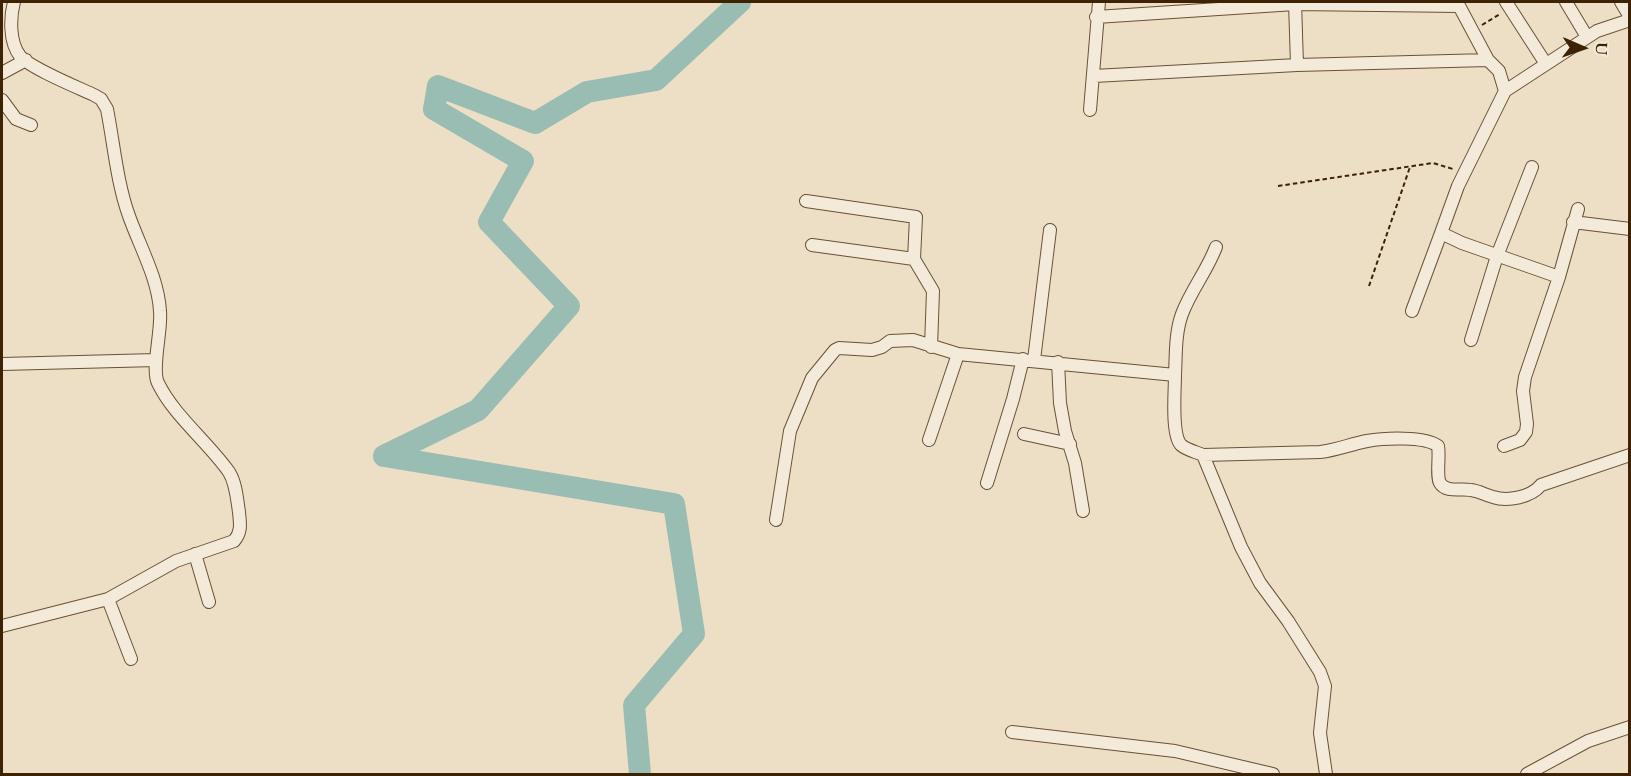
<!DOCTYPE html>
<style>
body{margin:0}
#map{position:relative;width:1631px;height:776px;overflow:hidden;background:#eddfc5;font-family:Cardo,serif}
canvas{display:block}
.frame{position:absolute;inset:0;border:3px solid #3d2204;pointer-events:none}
.north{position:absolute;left:1553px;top:18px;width:60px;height:60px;-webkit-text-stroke:4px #f3ead9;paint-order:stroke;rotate:92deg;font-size:16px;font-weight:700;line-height:24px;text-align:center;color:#3d2204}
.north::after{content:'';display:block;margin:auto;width:21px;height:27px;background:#3d2204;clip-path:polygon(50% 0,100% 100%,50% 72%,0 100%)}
</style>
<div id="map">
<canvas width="1631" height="776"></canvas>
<div class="frame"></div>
<div class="north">U</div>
</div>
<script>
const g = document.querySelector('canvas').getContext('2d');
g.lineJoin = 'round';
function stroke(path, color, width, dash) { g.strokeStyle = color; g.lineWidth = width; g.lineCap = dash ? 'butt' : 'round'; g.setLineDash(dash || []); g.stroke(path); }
const river = new Path2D(`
 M640,774l-6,-69 60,-71 -20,-130 -290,-48 94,-46 91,-104 -80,-84 34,-61 -89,-52 4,-23 97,37 52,-31 69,-12 84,-78`);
const path = new Path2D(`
 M1482,25l18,-11
 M1278,186l155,-23 20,6
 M1369,286l41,-119`);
const minor = new Path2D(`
 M14,2c-4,15 -5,40 6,54 10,12 59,32 74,39l7,4 6,10c7,36 10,74 22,107 11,31 29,62 31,95 2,20 -9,58 -2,72 16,33 50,59 71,89 7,11 8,27 10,40 1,11 3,20 -5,29l-58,20 -68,38
 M1295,2l2,63
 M1457,2l31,58 11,11 6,20
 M1506,2l40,62
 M1566,2l21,35
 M1621,2l9,15
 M1096,17l199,-13 164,2
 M2,73l24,-13
 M1094,76l203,-11 191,-5
 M2,100l14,19 15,6
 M1090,110l9,-108
 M806,201l110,16 -2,42 19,32 -2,56
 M1578,209l-19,68 -97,-34 -21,-10 17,-47 47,-95 92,-60 33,-11
 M1573,222l57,7
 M812,245l102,14
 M1412,311l29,-78
 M1471,340l26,-84 35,-89
 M1034,360l16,-130
 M1058,362l2,41 5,28 10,32 8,48
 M2,364l154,-4
 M1175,375c1,-20 0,-42 7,-61 9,-24 25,-43 34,-67
 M1024,434l46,10
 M929,440l29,-86
 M1504,446l16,-6 6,-8 1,-8 -4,-33 2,-14 34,-100
 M1203,455l117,-3c17,-2 31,-8 47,-11 17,-3 58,-5 71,5 2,10 -2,30 2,37 6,10 21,5 31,7 8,1 14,5 22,7 15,5 38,0 48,-12l89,-30
 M987,483l26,-84 10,-40
 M776,520l14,-89 22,-53 23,-28 4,-2 33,2 10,-3 8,-6 23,-1 45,14 217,21c0,16 -4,59 6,70 6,5 15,7 22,10l38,92 19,36 28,38 32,51 5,14 -5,47 6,41
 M195,554l14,48
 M2,626l106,-27 23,60
 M1012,732l163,19 98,23
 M1527,774l61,-33 42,-14`);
stroke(river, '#99bdb2', 22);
stroke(minor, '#695134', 14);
stroke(path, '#3d2204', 2, [4.5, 3]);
stroke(minor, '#f3ead9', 12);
</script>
